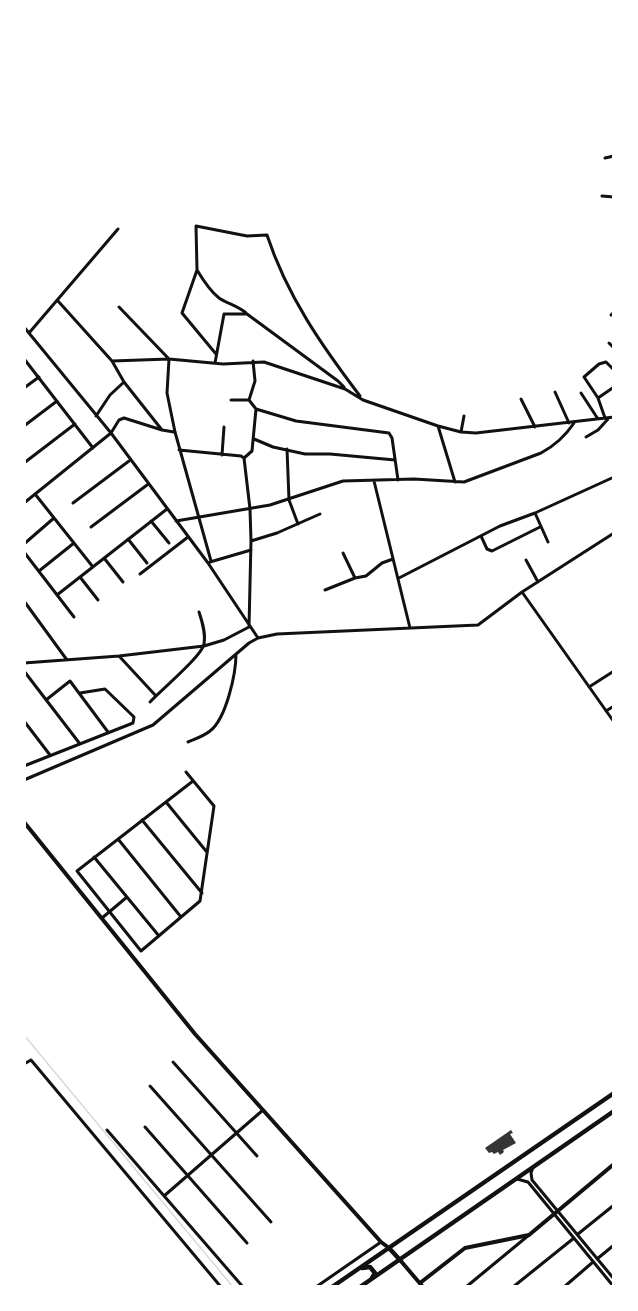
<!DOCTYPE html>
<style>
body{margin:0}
#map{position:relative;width:638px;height:1311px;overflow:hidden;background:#fff;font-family:"DM Sans",sans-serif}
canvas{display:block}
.frame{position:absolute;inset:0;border:26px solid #fff;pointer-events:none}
</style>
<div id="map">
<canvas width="638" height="1311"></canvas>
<div class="frame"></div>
</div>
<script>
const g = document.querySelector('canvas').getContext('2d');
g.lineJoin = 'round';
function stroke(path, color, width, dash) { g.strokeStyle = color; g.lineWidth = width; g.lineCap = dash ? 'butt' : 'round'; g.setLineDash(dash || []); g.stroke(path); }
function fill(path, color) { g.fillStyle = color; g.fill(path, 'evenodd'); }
const stream = new Path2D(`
 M24,1035l209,252`);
const building = new Path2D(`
 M511,1130l2,3 -3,1 6,9 -13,7 1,2 -4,3 -2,-3 -4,2 -2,-2 -3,1 -4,-5z`);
const minor = new Path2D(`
 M605,158l9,-2
 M602,196l12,1
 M197,270c6,10 13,21 22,28 9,6 19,8 27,15
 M58,301l54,60 12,21 38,48
 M119,307l50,52 -2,34 8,39 36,129
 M611,315l3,-3
 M24,327l87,106 97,130 50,75
 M29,333l89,-104
 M609,343l5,5
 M216,354l-34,-41 15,-43 -1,-44 51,10 20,-1c20,61 55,111 93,161
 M25,360l68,88
 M112,361l57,-2 54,5 41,-2 81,27 18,11 75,26 23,6 15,1 138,-16
 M215,363l9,-49h23l91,67 6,6
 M24,388l15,-11
 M555,392l14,31
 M581,393l17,26
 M598,398l16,-11
 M521,399l14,28
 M231,400h18
 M249,400l6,-19 -2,-20
 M256,409l40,12 93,12 3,5 6,42
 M96,416l14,-21 14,-13
 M605,418l-7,-20 -14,-21 15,-13 7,-2 8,8
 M24,426l33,-25
 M438,426l17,56
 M461,432l3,-16
 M586,437l12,-7 10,-11
 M254,439l19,8 32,7h25l65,6
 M287,449l2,51 9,24
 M179,450l62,6 3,2
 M222,455l2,-28
 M244,458l8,-7 4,-42 -7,-9
 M24,463l51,-39
 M374,481l36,147
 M35,494l58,73
 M24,503l87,-70 8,-13 5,-2 38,12 12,2
 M73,503l56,-42
 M535,513l13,29
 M151,521l18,22
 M176,521l94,-16 73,-24 71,-2 50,3 77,-29c13,-7 25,-18 33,-30
 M91,527l56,-42
 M481,536l6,13 5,2 48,-24
 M128,539l19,24
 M251,541l26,-8 43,-19
 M24,544l30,-26
 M24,552l50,65
 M343,553l12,25
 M104,558l19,24
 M526,560l12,22
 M210,562l41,-12
 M39,571l35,-28
 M140,574l48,-37
 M80,577l18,23
 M399,578l101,-52 35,-13 79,-36
 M325,590l30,-12 11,-2 16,-13 11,-4
 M522,592l92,130
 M57,595l110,-86
 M24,601l43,59
 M119,656l37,40
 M24,663l95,-7 85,-10 20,-6 25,-13 2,-86 -1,-32 -6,-51
 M24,671l56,73
 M589,687l25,-16
 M46,700l24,-19 38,51
 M150,702c11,-12 52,-46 54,-58 2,-11 -2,-23 -5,-32
 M606,711l8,-5
 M24,721l26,34
 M188,742c7,-3 16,-6 22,-11 16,-12 26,-57 26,-77
 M24,766l109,-43 1,-6 -29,-28 -25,4
 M186,772l28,34 -14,95 -59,50 -64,-80 116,-90
 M24,780l129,-55 96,-82 9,-5 19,-4 201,-9 44,-33 92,-59
 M166,802l40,49
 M142,820l60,73
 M118,839l63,78
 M94,857l65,79
 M102,918l25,-21
 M173,1062l84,94
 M24,1064l7,-4 190,227
 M150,1086l121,136
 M145,1127l102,116
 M107,1130l136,157
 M533,1167l-2,6 1,7 82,99
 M517,1179l11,3 86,105
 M164,1196l99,-86
 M578,1234l36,-29
 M597,1259l17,-14
 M316,1287l65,-45
 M466,1287l63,-52
 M513,1287l61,-49
 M564,1287l29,-25`);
const tertiary = new Path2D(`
 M24,822l171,212 186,208 8,6
 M400,1260l23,27
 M420,1283l45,-35 64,-13 85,-71`);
const primary = new Path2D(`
 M389,1248l11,12
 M362,1268l8,-1 5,6 -3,5
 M332,1287l282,-194
 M360,1287l254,-176`);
stroke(stream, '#d9d9d9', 1.5);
fill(building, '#353535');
stroke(minor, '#111', 3);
stroke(tertiary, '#111', 4);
stroke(primary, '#111', 4.5);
</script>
